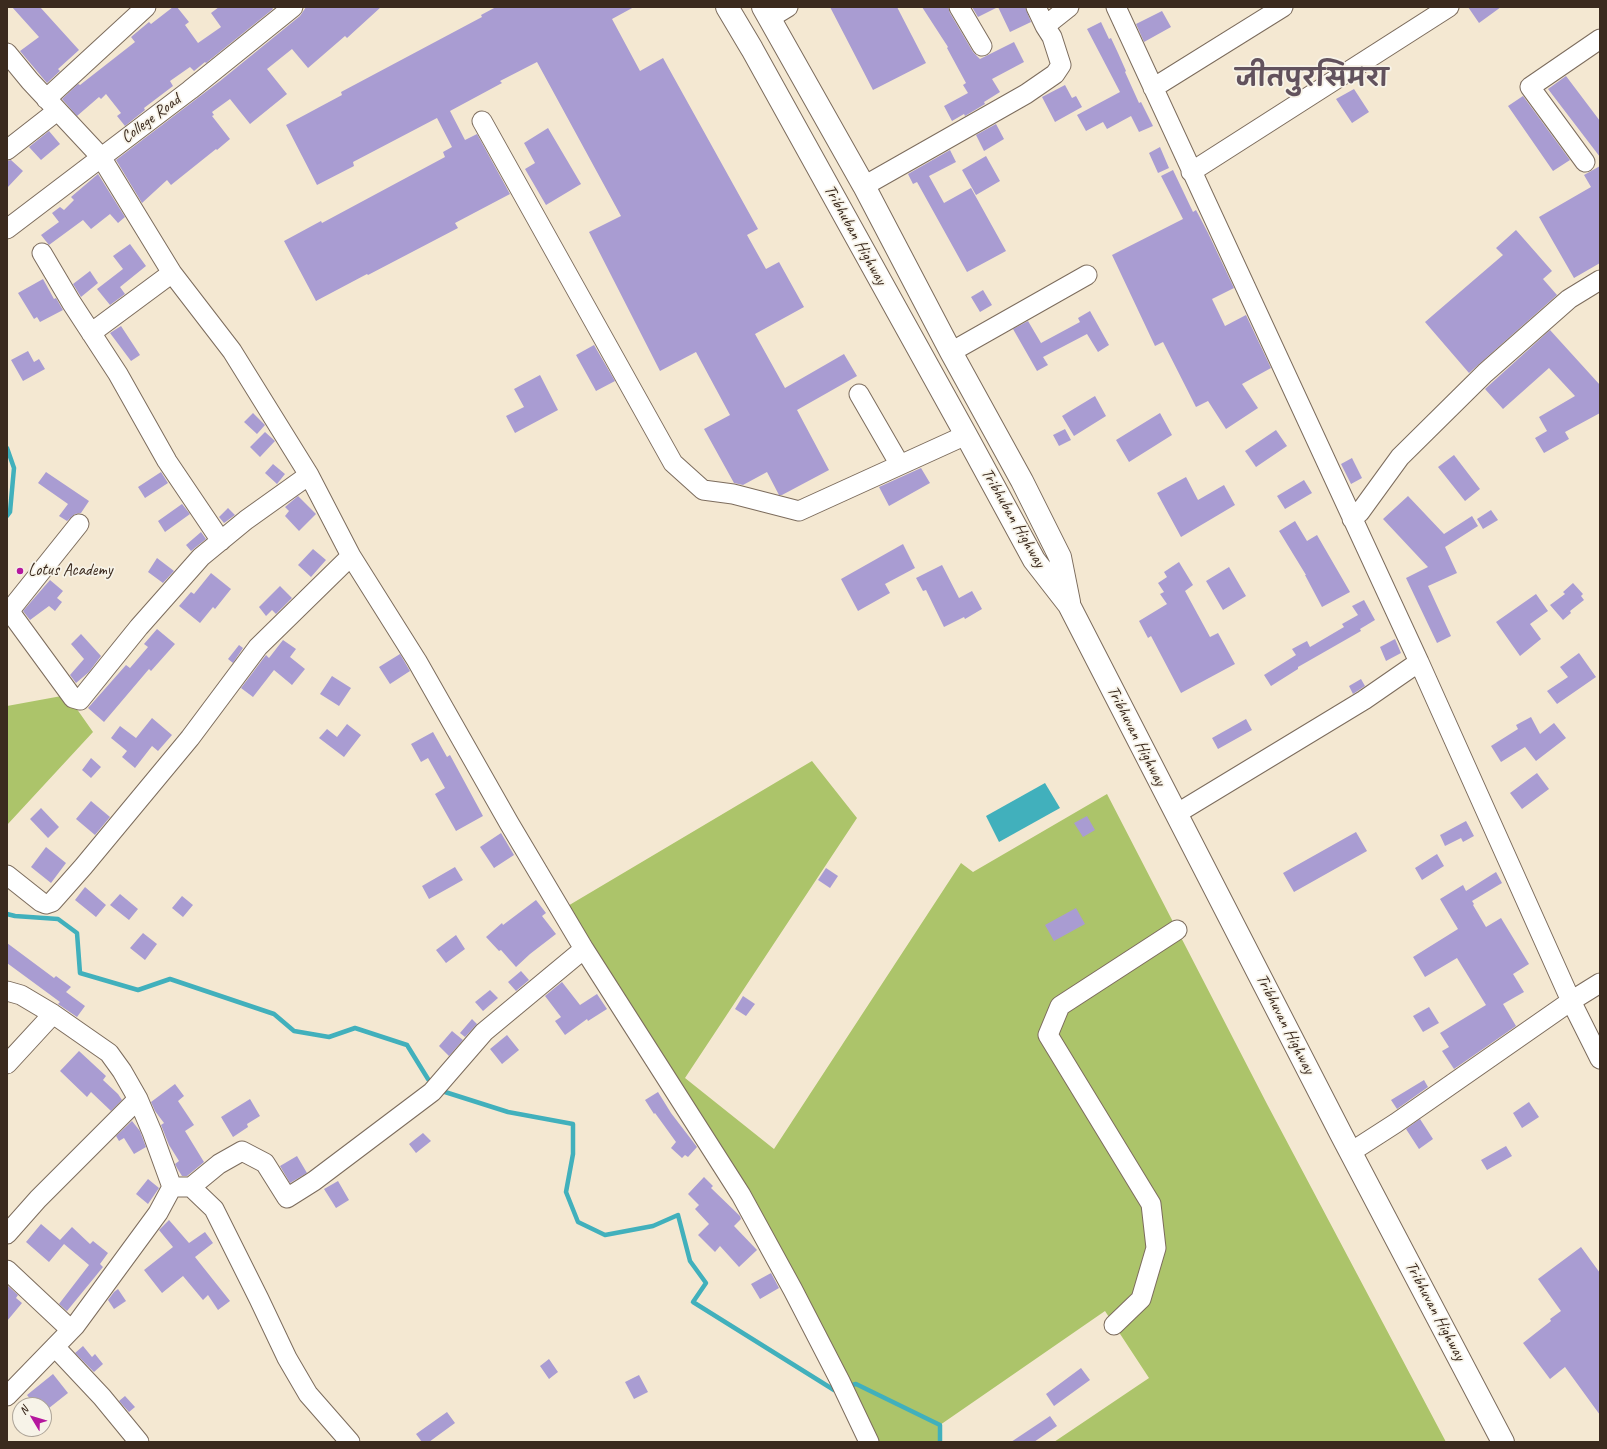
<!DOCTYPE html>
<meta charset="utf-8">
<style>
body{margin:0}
#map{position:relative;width:1607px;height:1449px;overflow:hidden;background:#f4e8d2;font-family:Caveat,sans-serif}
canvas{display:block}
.frame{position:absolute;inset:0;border:8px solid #3b2a1e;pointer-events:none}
.north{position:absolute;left:12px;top:1397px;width:40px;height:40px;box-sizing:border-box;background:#f7f3e8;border:1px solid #aca397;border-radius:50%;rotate:308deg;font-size:11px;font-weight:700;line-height:16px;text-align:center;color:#3b2a1e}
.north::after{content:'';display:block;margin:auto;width:14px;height:18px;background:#b5179e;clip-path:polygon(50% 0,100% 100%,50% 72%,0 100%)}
</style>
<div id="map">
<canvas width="1607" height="1449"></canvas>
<div class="frame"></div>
<div class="north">N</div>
</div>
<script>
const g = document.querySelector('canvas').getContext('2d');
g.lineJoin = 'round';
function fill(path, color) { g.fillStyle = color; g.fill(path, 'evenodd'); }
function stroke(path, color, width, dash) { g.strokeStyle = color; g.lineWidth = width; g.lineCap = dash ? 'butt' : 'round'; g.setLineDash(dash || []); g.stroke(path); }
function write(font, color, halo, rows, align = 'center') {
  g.font = font + ' Caveat,"Playpen Sans Deva",sans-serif'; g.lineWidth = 3.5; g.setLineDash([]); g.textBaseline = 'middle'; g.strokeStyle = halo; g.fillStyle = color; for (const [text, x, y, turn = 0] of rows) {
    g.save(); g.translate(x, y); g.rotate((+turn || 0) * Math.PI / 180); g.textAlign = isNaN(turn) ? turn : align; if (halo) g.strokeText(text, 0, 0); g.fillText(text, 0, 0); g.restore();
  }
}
const green = new Path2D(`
 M67,695l26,37 -86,93v-119z
 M812,761l45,57 -172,260 89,71 187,-286 12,9 134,-78 160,310 179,338h-392l95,-64 -44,-67 -165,114v17h-71l-29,-61 -279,-471z`);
const water = new Path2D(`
 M1045,783l15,25 -61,34 -13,-26z`);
const stream = new Path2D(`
 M7,448l7,20 -4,44 -3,4
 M7,914l8,2 43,3 19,14 3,40 58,17 32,-11 104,35 20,17 35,6 26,-9 52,17 21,34
 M445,1092l63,20 65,12v30l-7,38 12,30 27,13 48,-9 25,-11 12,46 16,22 -13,19 141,88 5,-1
 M848,1386l8,-2 84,41v17`);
const building = new Path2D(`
 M12,7h28l39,43 -21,19 2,2 -13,12 -27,-32 19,-14z
 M173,7h4l12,15 -4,3 13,18 23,-16 -10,-14 8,-6h53l1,2 -67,54 -1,-1 -11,9 -4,-4 -20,14 3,5 -29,22 1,2 -20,16 -8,-10 4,-3 -15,-19 -5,5 -2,-2 -22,19 -15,-17 16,-15 2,1 55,-43 -4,-5 18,-15 2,2z
 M306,7h75l-34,31 -2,-2 -37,32 -16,-19 -25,20 20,25 -37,30 -20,-25 -18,13 2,3 -2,1 18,23 -13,11 -1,-1 -45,36 -4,-5 -25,23 -26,-43 104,-79 80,-65z
 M496,7h138l-22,12 28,52 23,-13 95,171 -11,6 19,34 13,-7 25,45 -49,27 30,54 59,-34 13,22 -60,34 32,60 -47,25h-3l-12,-23 -24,13 -9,-2 -30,-54 26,-14 -34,-63 -36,19 -71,-139 32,-16 -84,-154 -37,19 2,2 -52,28 15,29 12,-6 33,60 -55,29 3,5 -90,47 -1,-1 -51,27 -32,-60 37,-20 1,2 123,-66 -2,-5 9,-5 -15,-29 -84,44 1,4 -37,19 -31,-60 56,-30 -1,-3 141,-75 -1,-2z
 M830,7h67l29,56 -53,27z
 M922,7h26l2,6 23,39 7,7 34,-17 10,20 -32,17 8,13 -16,10 1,2 -20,12 -1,-2 -12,7 -8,-15 24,-13 -5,-8 3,-2 -19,-35 1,-1z
 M972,7h26l-20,10z
 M998,7h27l6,15 -21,10z
 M1468,7h33l-22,16z
 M1162,11l9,16 -27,15 -8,-18z
 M1101,22l8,17 2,-1 7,15 8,18 -1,1 14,31 2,-1 12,24 -14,6 -8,-16 -24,13 -4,-7 -17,9 -9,-16 43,-23 -33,-63z
 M1566,76l34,45v36l-52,-68z
 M1065,85l7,13 4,-2 6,11 -27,15 -13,-25z
 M1354,89l15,23 -17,11 -16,-24z
 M1523,96l47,64 -17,11 -45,-65z
 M996,124l8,15 -20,12 -8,-16z
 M548,128l33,56 -35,21 -21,-36 10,-6 -11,-20z
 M49,131l11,13 -19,16 -12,-13z
 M1160,147l9,21 -11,5 -9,-20z
 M950,150l6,12 -27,14 15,27 27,-15 35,63 -39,21 -50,-90 -4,2 -5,-10z
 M986,156l14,25 -24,14 -14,-25z
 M11,160l12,11 -16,17v-27z
 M1600,166v97l-26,15 -35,-61 52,-30 -7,-12z
 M1173,170l20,42 3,-2 12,23 26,55 -22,11 13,27 21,-11 25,53 -29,16 16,24 -32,21 -18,-28 -12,6 -33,-65 -8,4 -43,-91 71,-36 -22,-43z
 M98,174l27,43 -7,6 -8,-9 -19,15 -8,-9 -34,25 -8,-10 18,-13 -7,-9 8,-6 4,3 10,-10 -3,-3z
 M1516,230l36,41 -9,8 14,16 -88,78 -44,-51 78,-67 -7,-7z
 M130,244l16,22 -26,21 5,7 -15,11 -13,-16 26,-20 -10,-13z
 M90,271l8,12 -17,14 -8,-13z
 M43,279l11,20 2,-1 7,12 -23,12 -3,-5 -3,2 -16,-26z
 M983,290l9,15 -12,7 -9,-15z
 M1090,311l19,34 -11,7 -11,-18 -44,23 5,8 -11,6 -24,-42 15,-8 13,22 39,-21 -2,-4z
 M121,326l19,29 -9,6 -21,-28z
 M1550,330l50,55v28l-35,19 4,7 -25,14 -9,-15 12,-7 -8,-14 36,-21 -26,-28 -46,41 -18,-20z
 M594,345l21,36 -19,10 -20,-36z
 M28,351l6,11 5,-3 6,10 -22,12 -12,-21z
 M540,375l18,35 -43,23 -9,-17 18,-9 -10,-18z
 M1095,396l11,20 -32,20 -12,-20z
 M253,413l12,12 -8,9 -13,-12z
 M1160,413l12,22 -43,27 -13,-22z
 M1065,429l6,11 -12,6 -6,-11z
 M1276,430l11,16 -31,21 -11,-16z
 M265,432l10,9 -15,16 -10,-10z
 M1454,455l26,34 -15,12 -27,-34z
 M1352,458l10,20 -11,6 -10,-20z
 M273,464l12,10 -8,10 -12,-11z
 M921,468l9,15 -41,23 -10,-19z
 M46,472l43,29 -8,12 -6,1 -8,7 -8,-5 9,-12 -30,-21z
 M161,472l7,11 -23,15 -7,-11z
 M1186,477l12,23 26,-15 11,20 -54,32 -24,-44z
 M1304,480l8,13 -27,16 -8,-13z
 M298,496l18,18 -17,17 -14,-15 4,-5 -4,-4z
 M1408,496l36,38 28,-18 6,10 -33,21 12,26 -29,13 23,50 -14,7 -31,-65 22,-11 -45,-48z
 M182,504l8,10 -25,18 -7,-11z
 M228,508l7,7 -11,8 -5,-6z
 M1491,510l7,10 -15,9 -6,-10z
 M1295,521l12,20 10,-6 33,57 -28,15 -17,-32h1l-27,-44z
 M201,532l5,7 -15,12 -5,-6z
 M903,544l12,24 -30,16 5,9 -32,18 -17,-32z
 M313,549l13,11 -15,17 -13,-12z
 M157,558l17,13 -11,12 -15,-11z
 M1179,562l14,23 -8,6 25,46 8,-4 17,31 -54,29 -30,-57 -3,2 -9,-17 28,-17 -7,-10 4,-2 -6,-9 9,-6 -3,-5z
 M942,565l17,33 13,-7 10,18 -17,10 -1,-2 -20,10 -18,-37 -3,1 -7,-13z
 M1229,567l17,29 -23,14 -17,-29z
 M211,573l20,16 -16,20 -2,-2 -13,16 -21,-17 12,-14 3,2z
 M50,580l13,11 -6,7 5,4 -7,9 -6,-5 -19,14 -7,-9z
 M1573,583l10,11 -2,2 3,4 -14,11 1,2 -8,7 -13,-15 15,-11 -2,-2z
 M280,586l12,12 -16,16 -4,-4 -6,6 -7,-9z
 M1536,594l12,17 -18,13 11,15 -21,17 -24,-34z
 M1364,600l11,20 -15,9 1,2 -63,36v2l-27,17 -7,-11 32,-20 -4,-6 15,-8 3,6 34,-20 -2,-3 16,-9 -6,-9z
 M157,629l18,15 -24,27 -2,-2 -45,53 -16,-14 38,-43 4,3 18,-21 -4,-3z
 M81,634l20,22 -12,16 -13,11 -6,-8 14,-16 -13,-15z
 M1395,639l6,14 -15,8 -6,-14z
 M283,640l13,9 -6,8 15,12 -13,16 -18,-15 -21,27 -12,-9 25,-33 3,3z
 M239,645l4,3 -10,15 -5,-4z
 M1579,653l17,24 -39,27 -10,-13 21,-14 -8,-10z
 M400,654l10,17 -20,13 -11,-17z
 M332,676l19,12 -12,18 -19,-12z
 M1361,679l4,7 -12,8 -4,-8z
 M1531,717l9,17 14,-11 12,15 -30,23 -11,-14 -24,15 -10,-16 27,-17 -2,-4z
 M152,718l20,17 -14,16 -6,-5 -17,22 -13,-11 5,-6 -16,-13 9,-12 16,12z
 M1246,719l6,11 -34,19 -6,-11z
 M347,724l14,11 -17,22 -25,-19 8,-9 10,8z
 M433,732l14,25 3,-2 33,61 -27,15 -21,-37 10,-6 -17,-30 -7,4 -10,-18z
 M91,758l10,9 -10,11 -9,-8z
 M1537,773l12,16 -27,20 -12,-16z
 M91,801l19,16 -15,18 -19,-16z
 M41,808l18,19 -11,11 -18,-19z
 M1087,816l8,14 -12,7 -9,-14z
 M1466,821l8,15 -11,6 -2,-4 -16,8 -5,-11z
 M1356,832l11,19 -73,41 -11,-19z
 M501,833l13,22 -20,13 -14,-21z
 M46,847l20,16 -15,20 -20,-16z
 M1437,854l7,12 -22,14 -7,-12z
 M455,867l8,13 -34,19 -7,-13z
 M826,868l12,8 -8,12 -12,-8z
 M1496,872l6,11 -30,18 2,3 -1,1 13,22 15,-9 28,46 -16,10 11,18 -21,12 13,22 -62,43 -12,-18 7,-4 -9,-14 46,-28 -29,-47 -32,19 -12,-20 45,-28 -18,-30 23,-14 3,6z
 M85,887l21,18 -10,12 -21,-17z
 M120,894l18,15 -9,11 -19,-15z
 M182,896l11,9 -10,12 -11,-9z
 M536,900l10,13 -4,3 14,18 -26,20 -14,13 -15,-17 -2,1 -13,-14 16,-14 1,2z
 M1076,908l9,16 -31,17 -9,-16z
 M143,933l14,11 -12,16 -15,-12z
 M456,935l9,14 -19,14 -10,-13z
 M7,943l47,35 2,-2 15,11 -5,5 19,14 -8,11 -19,-13 2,-2 -53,-39z
 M521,971l8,9 -13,11 -8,-9z
 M562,982l18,23 17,-11 10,15 -19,12 -1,-2 -22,16 -10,-14 6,-4 -16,-21z
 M490,990l8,8 -15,13 -8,-9z
 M743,996l12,8 -9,12 -11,-7z
 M1429,1007l10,16 -16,9 -10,-16z
 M472,1019l5,5 -12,13 -5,-4z
 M452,1031l11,9 -14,16 -10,-10z
 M507,1035l12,15 -17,14 -12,-15z
 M79,1051l27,25 -3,4 15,14 4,6 -11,11 -20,-19 -4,5 -27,-26z
 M1424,1080l4,7 -31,22 -6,-9z
 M175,1084l9,12 -6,5 16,24 -9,6 19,31 -17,14h-5l-5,-8 -2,-4 4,-3 -10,-16 -8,-20 3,-2 -9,-12 -4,-9z
 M658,1092l13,21 26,34 -9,10 -3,-2 -3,3 -11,-10 5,-6 -21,-29 -1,1 -9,-14z
 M250,1099l10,17 -13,8 1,3 -15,10 -12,-20z
 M1529,1102l10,15 -17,11 -9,-15z
 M1420,1119l13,20 -14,10 -13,-20z
 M132,1121l8,10 6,16 -12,7 -10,-16 -5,3 -3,-5z
 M423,1133l8,8 -15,12 -7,-9z
 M1506,1146l6,10 -25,14 -6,-10z
 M297,1156l10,17 -17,10 -10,-17z
 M704,1177l9,9 -2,2 29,28 1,3 -7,7 23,24 -18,17 -19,-21 -5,6 -17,-17 11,-11 -14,-15 4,-4 -11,-11z
 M148,1179l11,9 -11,16 -12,-10z
 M338,1181l11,19 -13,8 -12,-19z
 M169,1220l20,23 16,-11 8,11 -18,14 35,44 -12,9 -10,-15 -5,5 -20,-24 -21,17 -18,-23 29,-23 -14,-17z
 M41,1224l19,16 12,-13 18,17 3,-3 15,12 -8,11 3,3 -36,44 -8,-7 30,-39 -25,-21 -15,18 -23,-20z
 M1581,1247l19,26v142l-35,-48 -15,12 -27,-36 28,-22 -1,-2 11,-8 -23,-32z
 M771,1273l8,15 -19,11 -9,-15z
 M7,1285l11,10 -2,3 6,5 -15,18z
 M118,1289l8,12 -12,8 -6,-9 6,-8z
 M83,1346l9,11 3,-3 8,10 -9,8 -19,-19z
 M549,1359l9,13 -9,7 -9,-13z
 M1081,1368l9,12 -36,26 -8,-12z
 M53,1374l15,19 -24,19v-7h-9l-8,-10z
 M639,1375l9,17 -14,7 -9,-17z
 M125,1396l10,11 -6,5 -10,-11z
 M447,1412l8,11 -26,19h-7l-6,-8z
 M1050,1416l7,10 -23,16h-23z`);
const minor = new Path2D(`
 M959,7l23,39
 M1036,7l9,19
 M1116,7l303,655 -55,38 -188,114
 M770,18l18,-11
 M7,53l23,28 71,76 71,116 60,78 77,124 42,81 66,105 92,162 75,126 157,246 52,95 47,91 29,61
 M1153,88l130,-81
 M46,99l100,-92
 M482,121l191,342 30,27 30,4 66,17 167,-76
 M7,150l50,-39
 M1585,162l-55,-75 70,-48
 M1191,172l258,-165
 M864,186l162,-92 29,-20 6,-9 -9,-28 -7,-11 24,-19
 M7,229l183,-139 103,-83
 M42,253l29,49 47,72 49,87 54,80
 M91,333l81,-60
 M951,352l136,-77
 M859,394l41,71
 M1352,519l8,-7 40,-55 85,-84 84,-74 31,-19
 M79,524l-68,85 2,7 60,82 7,2 59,-73 62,-70 45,-37 63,-45
 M1419,662l152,339 29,58
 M7,875l34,27 5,2 6,-2 31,-35 107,-129 68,-91 93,-91
 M7,991l14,4 32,19 56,39 13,18 16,28 14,33 20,55 -14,26 -83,113 -68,70
 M7,1064l46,-50
 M1351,1152l45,-29 175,-122 29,-18
 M178,1187h13l23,22 45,90 28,59 21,36 42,48
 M191,1187l28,-23 23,-13 23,12 22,35 27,-17 118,-89 52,-60 100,-83
 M7,1234l31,-35 100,-100
 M7,1270l64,60
 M1114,1325l27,-26 15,-51 -5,-44 -103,-169 12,-29 117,-76
 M55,1347l47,50 37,45`);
const highway = new Path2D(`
 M727,7l25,42 214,386 68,125 35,45 272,529 162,308
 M763,7l101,179 87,166 71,129 38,76 9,45`);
const markers = [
 [20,571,4,"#b5179e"]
];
const streetNames = [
 ["College Road",151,119,-37],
 ["Tribhuban Highway",855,235,61],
 ["Tribhuban Highway",1013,518,60],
 ["Tribhuvan Highway",1136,736,63],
 ["Tribhuvan Highway",1285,1024,63],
 ["Tribhuvan Highway",1435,1311,62]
];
const poiNames = [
 ["Lotus Academy",28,571]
];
const townNames = [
 ["जीतपुरसिमरा",1312,79]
];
fill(green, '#acc46a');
fill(water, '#41b0bc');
stroke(stream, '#41b0bc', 4.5);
fill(building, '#a99cd2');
stroke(minor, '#7c6c5d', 21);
stroke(highway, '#7c6c5d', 24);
stroke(minor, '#fff', 19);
stroke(highway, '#fff', 22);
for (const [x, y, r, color] of markers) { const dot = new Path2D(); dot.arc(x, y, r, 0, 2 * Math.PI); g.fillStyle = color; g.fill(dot); stroke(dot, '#f7f3e8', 1.5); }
write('17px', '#3b2a1e', '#f7f3e8', streetNames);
write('17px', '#3b2a1e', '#f7f3e8', poiNames, 'left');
write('bold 25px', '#62525d', '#f7f3e8', townNames);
</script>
